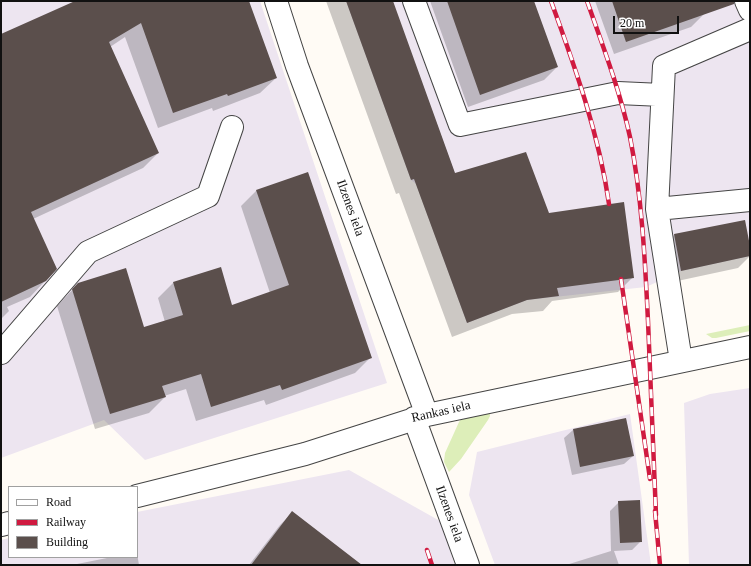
<!DOCTYPE html>
<style>
body{margin:0}
#map{position:relative;width:751px;height:566px;overflow:hidden;background:#fffbf5;font-family:Georgia,serif}
canvas{display:block}
.frame{position:absolute;inset:0;border:2px solid #111;pointer-events:none}
.legend{position:absolute;left:8px;top:486px;width:130px;height:72px;box-sizing:border-box;background:#fff;border:1px solid #a0a0a0;margin:0;padding:5px 7px;list-style:none;font-size:12px;color:#111}
.legend li{display:flex;align-items:center;gap:8px;height:20px}
.legend b{width:20px;border:1px solid #a0a0a0}
.scale{position:absolute;left:613px;top:16px;width:66px;height:18px;box-sizing:border-box;border:2px solid #111;border-top:0;padding-left:5px;font-size:12px;line-height:14px;white-space:nowrap;color:#111;-webkit-text-stroke:3px #fff;paint-order:stroke}
</style>
<div id="map">
<canvas width="751" height="566"></canvas>
<div class="frame"></div>
<ul class="legend">
<li><b style="height:5px;background:#fff"></b>Road</li>
<li><b style="height:5px;background:#d01a40"></b>Railway</li>
<li><b style="height:11px;background:#5b4f4c"></b>Building</li>
</ul>
<div class="scale">20 m</div>
</div>
<script>
const g = document.querySelector('canvas').getContext('2d');
g.lineJoin = 'round';
function fill(path, color) { g.fillStyle = color; g.fill(path, 'evenodd'); }
function stroke(path, color, width, dash) { g.strokeStyle = color; g.lineWidth = width; g.lineCap = dash ? 'butt' : 'round'; g.setLineDash(dash || []); g.stroke(path); }
function write(font, color, halo, rows, align = 'center') {
  g.font = font + ' Georgia,serif'; g.lineWidth = 4; g.setLineDash([]); g.textBaseline = 'middle'; g.strokeStyle = halo; g.fillStyle = color; for (const [text, x, y, turn = 0] of rows) {
    g.save(); g.translate(x, y); g.rotate((+turn || 0) * Math.PI / 180); g.textAlign = isNaN(turn) ? turn : align; if (halo) g.strokeText(text, 0, 0); g.fillText(text, 0, 0); g.restore();
  }
}
const industrial = new Path2D(`
 M1,1h259l127,382 -242,77 -41,-40 -103,38z
 M346,1h404v255l-69,15 -35,16 -119,13 -60,23 -51,-139 -5,-4z
 M750,388v177h-61l-5,-162 26,-9z
 M630,414l21,151h-156l-26,-70 8,-43z
 M349,470l91,51 15,44h-454v-25l8,-2v19h128v-45z`);
const green = new Path2D(`
 M750,325v6l-34,7h-4l-6,-4z
 M490,411v5l-2,4 -27,39 -12,13 -5,-10 1,-9 14,-31 3,-4z`);
const shadow = new Path2D(`
 M75,1h173l28,77 -16,15 -47,18 -1,-3 -54,20 -33,-91 -15,10 48,106 -15,15 -110,51 12,62 -15,16 -23,10 2,4 -8,8v-284l74,-33z
 M326,1h66l63,173 93,40 85,63 -15,15 -66,9 -9,10 -31,3 -60,23 -53,-144 -3,1z
 M430,1h103l24,66 -13,13 -76,27z
 M595,1h104l5,13 -13,13 -77,27z
 M307,173l64,184 -16,16 -89,32 -2,-5 -68,21 -10,-32 -22,7 1,1 -16,16 -54,16 -38,-123 21,-22 66,45 21,-7 -7,-24 15,-15 59,23 38,-13 -29,-87 15,-15z
 M744,221l6,35 -12,12 -70,15 -7,-35 13,-13z
 M626,419l7,37 -9,8 -52,11 -8,-37 9,-8z
 M619,502l22,39 -9,9 -18,1 5,14h-53l45,-14 -1,-40z
 M292,513l69,52h-112l31,-40z
 M137,553l2,12h-67l40,-8h25z`);
const building = new Path2D(`
 M75,1h174l28,77 -49,18 -1,-2 -54,19 -32,-90 -32,19 50,111 -128,59 26,57 -11,12 -45,21v-268z
 M346,1h47l62,172 71,-21 23,61 75,-11 10,76 -77,10 2,8 -32,4 -60,23 -53,-144 -3,1z
 M447,1h87l24,66 -78,28z
 M612,1h122v3l-108,38z
 M308,172l64,186 -90,32 -2,-5 -69,22 -10,-33 -39,12 4,11 -56,17 -38,-125 6,-6 48,-15 18,59 39,-12 -10,-33 48,-15 11,38 57,-20 -33,-95z
 M745,220l5,26v10l-69,15 -7,-37z
 M626,418l8,38 -54,11 -7,-38z
 M640,500l2,42 -22,1 -2,-42z
 M292,511l70,54h-111z`);
const minor = new Path2D(`
 M276,1l21,65 130,349
 M414,1l46,124 158,-32 44,2
 M746,1l4,9
 M657,209l93,-9
 M1,353l87,-101 120,-56 24,-69
 M681,361l-24,-152 7,-143 86,-37
 M414,418l54,147
 M137,496l168,-42 122,-39 323,-68
 M1,525l8,-2`);
const rail = new Path2D(`
 M551,1c24,66 48,133 58,203
 M587,1c16,45 33,90 43,136 12,60 15,123 18,184 3,65 5,129 8,194
 M621,279l29,200
 M655,511l5,54
 M427,550l5,15`);
const streetNames = [
 ["Ilzenes iela",350,208,70],
 ["Rankas iela",441,412,-13],
 ["Ilzenes iela",449,514,70]
];
fill(industrial, '#ede5f0');
fill(green, '#ddeeb9');
fill(shadow, '#0003');
fill(building, '#5b4f4c');
stroke(minor, '#444', 24);
stroke(minor, '#fff', 22);
stroke(rail, '#d01a40', 4.5);
stroke(rail, '#fff', 3, [9]);
write('13px', '#111', '#fff', streetNames);
</script>
